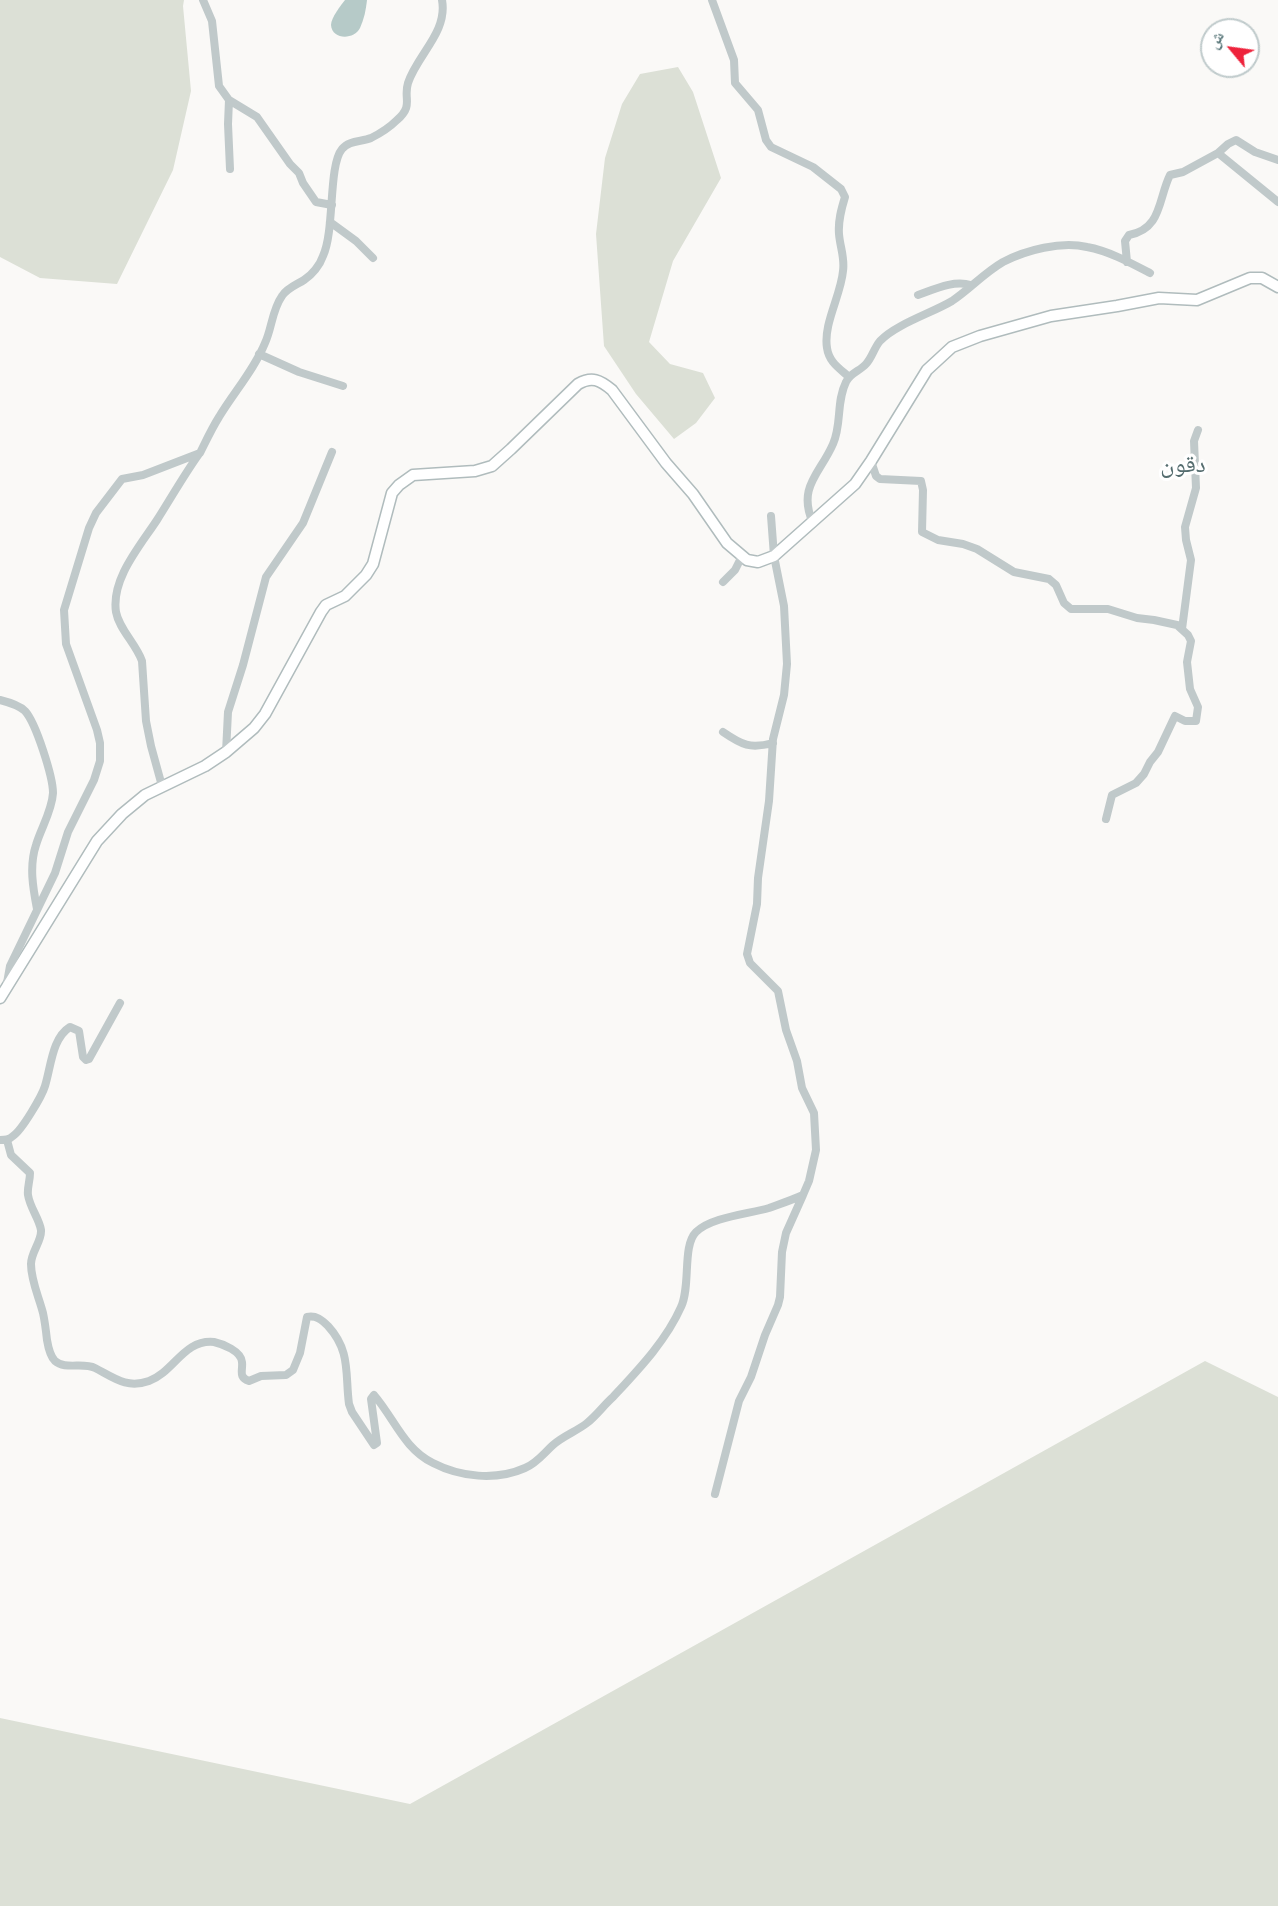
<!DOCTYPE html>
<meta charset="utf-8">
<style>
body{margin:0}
#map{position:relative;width:1278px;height:1906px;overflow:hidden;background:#faf9f7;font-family:"Public Sans","Noto Naskh Arabic",sans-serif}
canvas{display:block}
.north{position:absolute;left:1200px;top:18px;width:60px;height:60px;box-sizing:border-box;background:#fff;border:2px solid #bfcacb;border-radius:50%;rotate:299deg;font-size:16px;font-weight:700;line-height:24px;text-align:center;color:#5e7b7e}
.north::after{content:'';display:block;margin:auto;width:21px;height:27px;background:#ee233c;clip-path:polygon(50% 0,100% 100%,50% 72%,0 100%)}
</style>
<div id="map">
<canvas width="1278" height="1906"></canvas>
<div class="north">ش</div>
</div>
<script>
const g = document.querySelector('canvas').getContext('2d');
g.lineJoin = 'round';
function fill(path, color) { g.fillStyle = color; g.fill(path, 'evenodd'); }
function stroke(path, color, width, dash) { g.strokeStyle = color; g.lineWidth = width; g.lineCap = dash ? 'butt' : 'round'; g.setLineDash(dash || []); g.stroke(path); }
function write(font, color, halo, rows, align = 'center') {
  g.font = font + ' "Public Sans","Noto Naskh Arabic",sans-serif'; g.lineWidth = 6; g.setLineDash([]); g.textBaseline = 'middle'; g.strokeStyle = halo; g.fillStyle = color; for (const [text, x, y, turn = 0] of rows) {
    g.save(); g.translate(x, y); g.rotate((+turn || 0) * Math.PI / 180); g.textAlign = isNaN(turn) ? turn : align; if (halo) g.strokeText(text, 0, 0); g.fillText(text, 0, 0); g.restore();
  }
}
const green = new Path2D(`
 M0,0h184l-1,6 8,85 -18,79 -56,114 -77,-6 -40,-21z
 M678,67l15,25 28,86 -48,83 -24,81 21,22 33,9 12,25 -19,25 -22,16 -38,-45 -32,-48 -8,-112 9,-76 17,-54 18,-30z
 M1205,1361l73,36v509h-1278v-188l410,86z`);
const water = new Path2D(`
 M345,0h22c-1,10 -3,19 -7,28 -6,12 -28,12 -29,-3 0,-7 10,-20 14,-25z`);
const street = new Path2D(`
 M203,0l9,21 7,65 10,14
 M712,0l22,60 1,23 23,27 8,30 5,7 42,20 28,22 4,8c-4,13 -7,24 -6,37 1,13 6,24 4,37 -2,24 -20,53 -16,77 2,14 12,20 22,29
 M1278,160l-23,-8 -19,-12 -8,4 -10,9 60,49
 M230,169l-2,-45 1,-24 28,17 33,47 9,9 4,10 13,19 16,3
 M330,222l26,19 17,17
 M1127,262l-2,-21 4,-6c33,-6 29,-36 41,-60l13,-3 35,-19
 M918,295c17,-6 35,-15 53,-10
 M259,354l40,18 44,14
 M871,461l5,15 4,3 41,2 2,9 -1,42 16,8 25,4 14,5 37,23 35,7 7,6 8,18 7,6h37l29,9 17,2 23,5 11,10 3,6 -4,21 3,27 8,18 -2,14h-11l-10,-5 -17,36 -8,10 -6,12 -8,9 -24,12 -6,24
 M813,523c-16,-36 7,-49 20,-79 9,-20 3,-42 13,-62 4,-9 14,-11 20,-18 6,-6 8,-16 14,-23 16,-17 52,-28 72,-40 18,-12 32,-28 51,-39 23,-12 58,-21 84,-15 22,4 44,16 63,26
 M723,582l12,-12 7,-14
 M1182,629l9,-69 -5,-20 -1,-13 11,-39 -2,-47 4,-11
 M0,700c8,2 19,5 25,11 11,12 28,66 28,82 -1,18 -12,35 -17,52 -7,21 -3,43 1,64
 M723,732c19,13 27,17 50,11
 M226,752l2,-40 15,-47 23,-88 37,-54 29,-71
 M162,786l-11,-40 -5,-25 -4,-60c-6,-17 -23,-32 -26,-49 -5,-33 24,-66 41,-92 14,-22 27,-45 42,-66
 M7,983l3,-17 45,-93 13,-41 26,-52 6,-19v-18l-3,-13 -31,-86 -2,-34 25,-82 7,-15 26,-34 21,-4 57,-22c6,-12 12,-25 19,-36 15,-25 35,-47 46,-74 7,-15 7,-33 17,-47 5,-8 14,-11 22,-16 8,-5 16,-15 19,-24 12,-26 5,-90 19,-107 7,-9 20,-7 29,-11 10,-5 19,-11 26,-18 17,-15 6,-21 11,-37 9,-28 40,-51 34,-83
 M0,1140c5,0 9,0 13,-4 9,-6 29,-40 32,-50 6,-19 7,-48 25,-59l9,4 4,26 3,3 3,-1 31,-56
 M7,1140l4,15 19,18c0,8 -3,15 -2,22 2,13 11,23 13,35 1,11 -10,22 -10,34 0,17 8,33 12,49 2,9 3,18 4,27 1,6 3,16 8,21 10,9 28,1 40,7 19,10 32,21 54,13 25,-9 35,-42 65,-39 9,2 27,9 28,20 1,9 -4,15 7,19l12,-5 25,-1 7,-5 7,-17 7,-36c9,-2 15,3 21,9 23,25 17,48 21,78l3,8 22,33 3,-2 -6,-44 3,-4c20,23 30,54 59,68 27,14 63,18 92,5 12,-5 19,-15 28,-23 10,-9 24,-14 34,-22 10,-8 17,-18 26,-26 25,-27 53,-56 68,-90 10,-21 1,-61 15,-75 15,-15 52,-18 73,-24 11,-4 23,-8 34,-13l6,-14 7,-31 -2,-37 -12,-25 -5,-27 -11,-31 -8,-39 -28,-28 -3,-9 10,-50 1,-26 11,-77 4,-62 11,-44 3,-31 -3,-58 -10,-50 -3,-40
 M715,1494l24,-93 12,-24 14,-42 13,-30 2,-8 2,-45 4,-19 17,-38`);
const secondary = new Path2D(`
 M0,998l97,-157 25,-27 23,-19 60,-29 21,-14 28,-24 11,-14 56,-102 5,-7 19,-9 21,-21 7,-11 19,-71 7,-8 14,-10 62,-4 17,-5 19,-17 67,-65c14,-8 22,-4 34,6l54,73 27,31 34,49 20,17 11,2 16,-6 81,-72 16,-23 56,-91 25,-23 28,-11 71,-20 66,-10 42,-8 38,2 53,-22h12l16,9`);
const quarterNames = [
 ["دقون",1183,465]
];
fill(green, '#dce0d6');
fill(water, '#b6cac8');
stroke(secondary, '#b0bcbd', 13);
stroke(street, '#c0c9ca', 8);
stroke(secondary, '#fff', 10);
write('24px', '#556d6f', '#fff', quarterNames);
</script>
